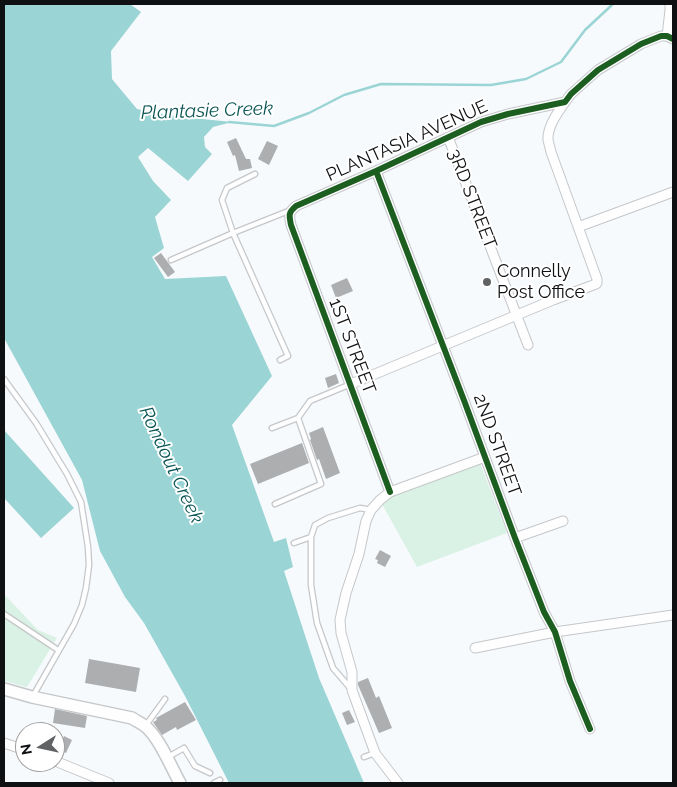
<!DOCTYPE html>
<style>
body{margin:0}
#map{position:relative;width:677px;height:787px;overflow:hidden;background:#f7fafd;font-family:Raleway,sans-serif}
canvas{display:block}
.frame{position:absolute;inset:0;border:5px solid #0f1012;pointer-events:none}
.north{position:absolute;left:15px;top:722px;width:50px;height:50px;box-sizing:border-box;background:#fff;border:1px solid #9f9fa0;border-radius:50%;rotate:260deg;font-size:14px;font-weight:700;line-height:20px;text-align:center;color:#0f1012}
.north::after{content:'';display:block;margin:auto;width:18px;height:22px;background:#606264;clip-path:polygon(50% 0,100% 100%,50% 72%,0 100%)}
</style>
<div id="map">
<canvas width="677" height="787"></canvas>
<div class="frame"></div>
<div class="north">N</div>
</div>
<script>
const g = document.querySelector('canvas').getContext('2d');
g.lineJoin = 'round';
function fill(path, color) { g.fillStyle = color; g.fill(path, 'evenodd'); }
function stroke(path, color, width, dash) { g.strokeStyle = color; g.lineWidth = width; g.lineCap = dash ? 'butt' : 'round'; g.setLineDash(dash || []); g.stroke(path); }
function write(font, color, halo, rows, align = 'center') {
  g.font = font + ' Raleway,sans-serif'; g.lineWidth = 4; g.setLineDash([]); g.textBaseline = 'middle'; g.strokeStyle = halo; g.fillStyle = color; for (const [text, x, y, turn = 0] of rows) {
    g.save(); g.translate(x, y); g.rotate((+turn || 0) * Math.PI / 180); g.textAlign = isNaN(turn) ? turn : align; if (halo) g.strokeText(text, 0, 0); g.fillText(text, 0, 0); g.restore();
  }
}
const green = new Path2D(`
 M480,463l27,70 -90,34 -35,-63 12,-11z
 M4,594l34,36 19,8 -30,49 -23,-6z`);
const water = new Path2D(`
 M4,4h126l11,8 -30,39 1,28 25,30 35,7 60,6 -19,5 -9,10 1,10 7,7 -24,27 -40,-33 -10,9 15,24 18,19 -16,17 9,31 -12,9 13,22 61,-3 46,100 -40,49 42,117 12,-4 7,29 -9,4 35,107 45,105h-135l-44,-87 -41,-73 -19,-26 -25,-46 -18,-71 -78,-142z
 M4,430l70,78 -33,30 -37,-40z`);
const stream = new Path2D(`
 M229,122l45,4 35,-13 35,-18 37,-11 110,1 35,-6 35,-17 24,-32 28,-26`);
const building = new Path2D(`
 M236,138l10,21h4l2,9 -13,3 -4,-16 -2,1 -6,-14z
 M267,141l11,5 -9,19 -11,-6z
 M161,253l14,19 -7,5 -14,-19z
 M347,278l6,13 -17,7 -5,-13z
 M336,374l3,9 -11,5 -3,-10z
 M323,427l17,46 -14,6 -7,-20 -2,1 -7,-20 1,-1 -2,-6z
 M302,443l7,20 -51,21 -8,-20z
 M380,550l11,6 -6,11 -8,-4 1,-3 -3,-1z
 M89,659l51,9 -4,24 -51,-9z
 M368,678l8,20 3,-2 13,32 -13,5 -21,-48v-3z
 M185,702l11,18 -19,10 -1,-3 -14,8 -9,-13 4,-2 -1,-2z
 M55,709l32,7 -2,12 -32,-5z
 M349,710l6,12 -8,3 -5,-12z
 M64,736l8,4 -6,13 -8,-3z`);
const service = new Path2D(`
 M171,260l62,-27 -11,-33 5,-12 28,-14
 M280,360l8,-4 -55,-123 58,-23
 M4,379l32,44 31,51 14,28 7,45 1,18 -3,23 -4,17 -8,19 -41,72
 M272,428l26,-10 12,-17 41,-17
 M275,504l46,-20 -23,-66
 M294,543l17,-6
 M4,614l54,36
 M351,689l-18,-21 -16,-45 -6,-38v-48l4,-12 13,-7 32,-10 11,2
 M146,725l19,-26
 M168,757l16,-9 11,18 15,7
 M364,757l11,-4
 M214,783l6,-3`);
const minor = new Path2D(`
 M667,36l3,-26v-6
 M448,137l80,208
 M376,171l89,232 50,135 29,74 11,20 15,49 20,48
 M578,227l95,-35
 M351,384l202,-84 43,-16 1,-1v-4l-46,-127c-1,-4 -2,-8 -3,-12 -1,-13 10,-28 17,-38
 M390,492l-99,-267c-2,-10 -3,-12 5,-19l80,-35 105,-49 27,-8 57,-12 6,-8 27,-24 43,-26 20,-8h6l6,3
 M515,538l48,-17
 M475,648l80,-16 118,-17
 M4,743l21,7
 M55,761l54,22
 M398,783l-23,-30 -23,-63v-18l-11,-39 -1,-13 6,-27 13,-39 7,-33 5,-11 9,-10 10,-8 95,-35`);
const tertiary = new Path2D(`
 M4,689l28,8 100,21c4,3 9,5 13,8 14,11 26,41 35,57`);
const cycleway = new Path2D(`
 M376,171l89,232 50,135 29,74 11,20 15,49 20,48
 M390,492l-99,-267c-2,-10 -3,-12 5,-19l80,-35 105,-49 27,-8 57,-12 6,-8 27,-24 43,-26 20,-8h6l6,3`);
const markers = [
 [487,282,5,"#606264"]
];
const streetNames = [
 ["PLANTASIA AVENUE",407,141,-24],
 ["3RD STREET",472,199,69],
 ["1ST STREET",352,346,69],
 ["2ND STREET",497,445,70]
];
const poiNames = [
 ["Connelly",497,272],
 ["Post Office",497,293]
];
const waterNames = [
 ["Plantasie Creek",207,111,-2],
 ["Rondout Creek",171,465,65]
];
fill(green, '#daf2e5');
fill(water, '#9ad4d4');
stroke(stream, '#9ad4d4', 2.5);
fill(building, '#acaeb0');
stroke(service, '#c5c7c9', 7);
stroke(minor, '#c5c7c9', 11);
stroke(tertiary, '#c5c7c9', 14);
stroke(service, '#fefeff', 4.5);
stroke(minor, '#fefeff', 9);
stroke(tertiary, '#fefeff', 11);
stroke(cycleway, '#1b5e20', 6);
for (const [x, y, r, color] of markers) { const dot = new Path2D(); dot.arc(x, y, r, 0, 2 * Math.PI); g.fillStyle = color; g.fill(dot); stroke(dot, '#fff', 2); }
write('18px', '#0f1012', '#fff', streetNames);
write('18px', '#0f1012', '#fff', poiNames, 'left');
write('italic 19px', '#0c5555', '#fff', waterNames);
</script>
